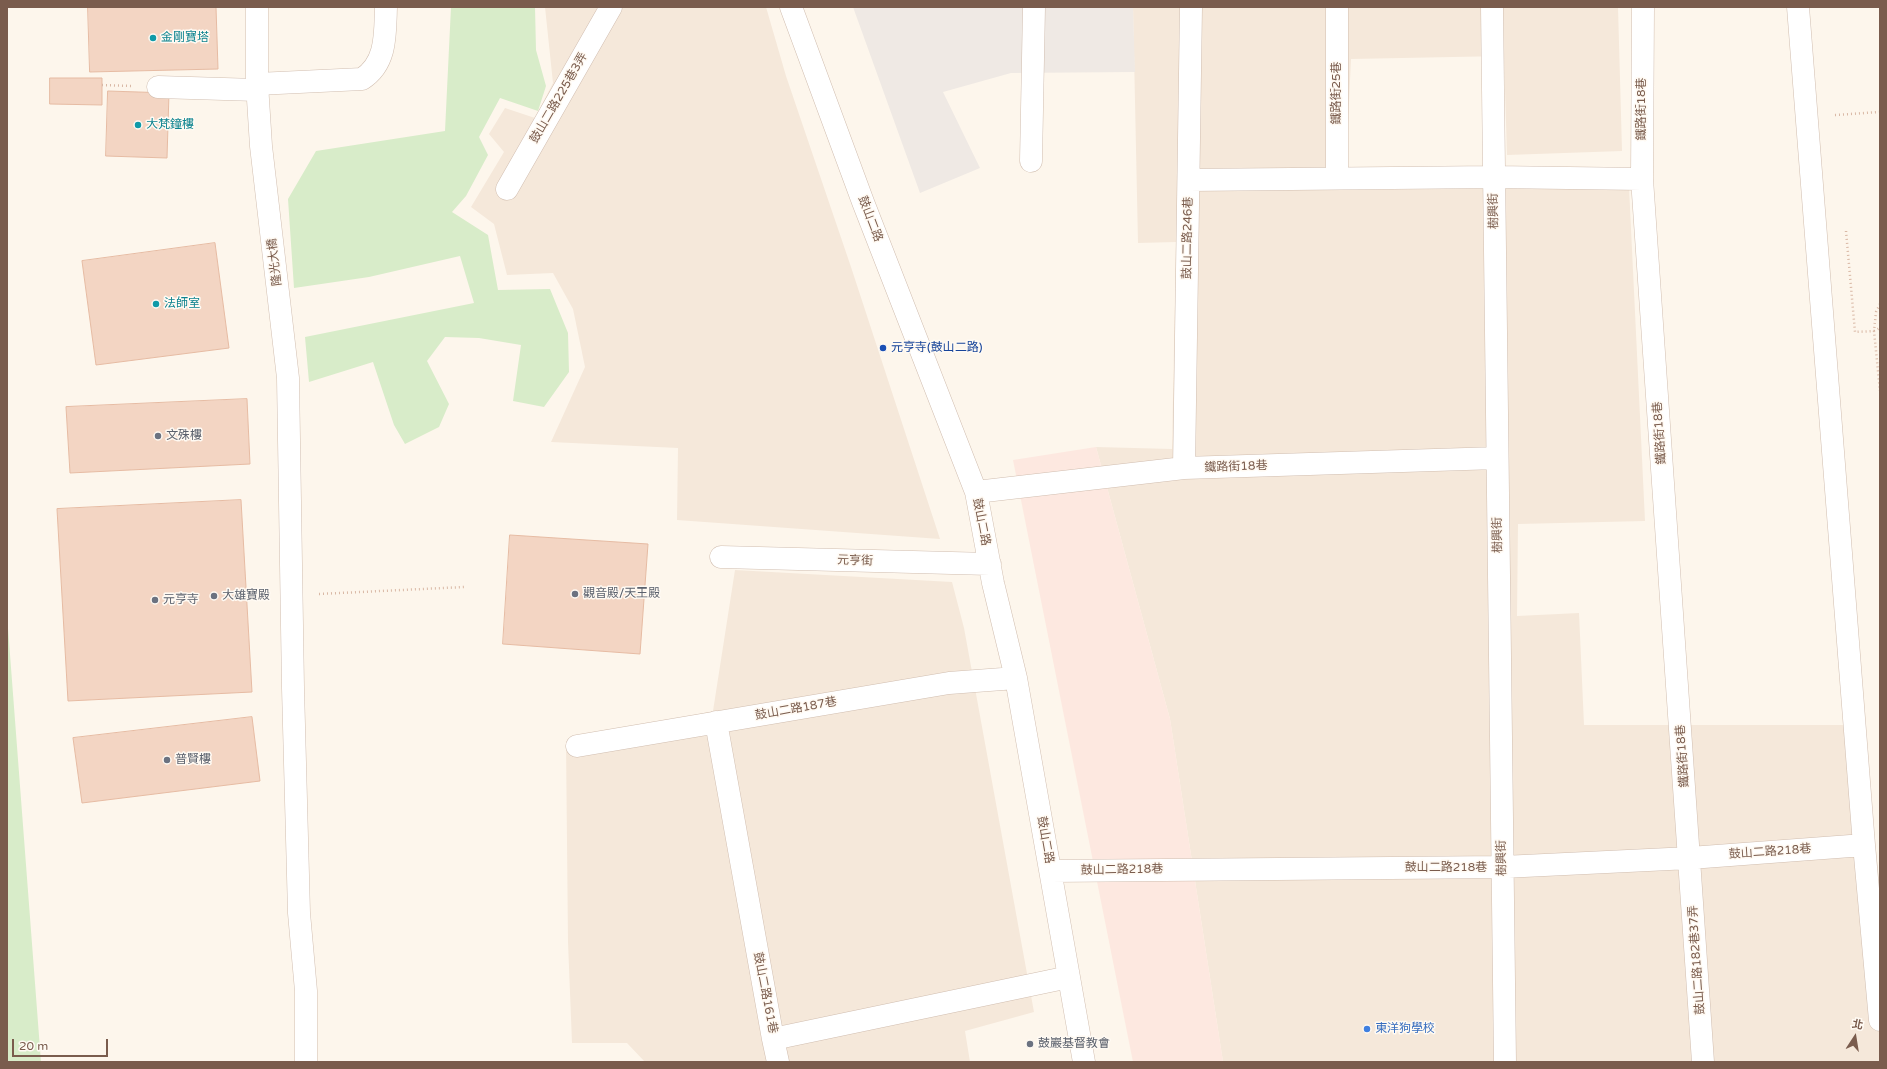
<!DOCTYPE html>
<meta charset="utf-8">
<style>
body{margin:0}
#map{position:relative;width:1887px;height:1069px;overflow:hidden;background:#fdf6ec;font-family:"Varela Round","Noto Sans TC",sans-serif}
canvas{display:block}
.frame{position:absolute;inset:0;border:8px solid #7a5c4d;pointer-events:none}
.north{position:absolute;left:1835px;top:1017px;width:40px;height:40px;-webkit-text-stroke:3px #fffaf3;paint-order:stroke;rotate:12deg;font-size:11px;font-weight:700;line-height:16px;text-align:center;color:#7a5c4d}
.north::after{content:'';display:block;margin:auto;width:14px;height:18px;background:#7a5c4d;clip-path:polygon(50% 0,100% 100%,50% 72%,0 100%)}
.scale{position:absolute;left:12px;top:1039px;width:96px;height:18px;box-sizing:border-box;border:2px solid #7a5c4d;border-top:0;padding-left:5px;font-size:12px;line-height:14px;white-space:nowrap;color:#7a5c4d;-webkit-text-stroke:3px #fffaf3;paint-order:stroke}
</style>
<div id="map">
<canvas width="1887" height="1069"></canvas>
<div class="frame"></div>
<div class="north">北</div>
<div class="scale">20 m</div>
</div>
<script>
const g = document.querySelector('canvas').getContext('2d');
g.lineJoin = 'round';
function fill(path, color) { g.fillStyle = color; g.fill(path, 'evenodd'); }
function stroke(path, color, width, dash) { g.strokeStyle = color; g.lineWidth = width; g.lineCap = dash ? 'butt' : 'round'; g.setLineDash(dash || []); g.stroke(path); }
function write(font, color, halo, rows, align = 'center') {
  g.font = font + ' "Varela Round","Noto Sans TC",sans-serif'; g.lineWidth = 3; g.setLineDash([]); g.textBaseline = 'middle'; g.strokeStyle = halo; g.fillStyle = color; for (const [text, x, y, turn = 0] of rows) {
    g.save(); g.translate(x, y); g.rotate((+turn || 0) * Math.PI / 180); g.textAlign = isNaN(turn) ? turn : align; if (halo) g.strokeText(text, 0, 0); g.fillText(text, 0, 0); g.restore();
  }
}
const residential = new Path2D(`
 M545,7h221l20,69 65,191 89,272 -263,-19 1,-72 -127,-6 34,-75 -12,-58 -20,-36 -46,2 -13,-51 -23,-17 33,-55 -15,-18 16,-26 30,10 18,-35z
 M1133,7h485l4,144 -115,4 -3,-99 -153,3 -6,131 284,-3 16,334 -127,3 -1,92 62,-3 5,112h279l17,164v173h-657l-53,-343 -74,-272 76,2 4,-207 -38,1z
 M735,570l217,12 12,46 70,384 -69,19 5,31h-325l-18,-19h-55l-4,-101 -2,-200 147,-31z`);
const commercial = new Path2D(`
 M1096,447l74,272 53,343h-90l-120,-602z`);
const industrial = new Path2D(`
 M853,7h280l2,65 -124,1 -68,19 37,76 -60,25z`);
const green = new Path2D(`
 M451,7h84l1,43 10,36 -8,25 -38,-13 -21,39 9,18 -22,41 -14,16 36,23 10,55 52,-1 18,44 1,39 -25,35 -31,-6 8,-56 -42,-7 -34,-1 -18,24 22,43 -10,23 -34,17 -11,-19 -21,-63 -64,20 -4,-45 169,-34 -14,-47 -91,21 -75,11 -6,-89 28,-48 129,-20z
 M7,615l34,447h-34z`);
const building = new Path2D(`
 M88,7h128l2,62 -128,3z
 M50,78h52v27l-52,-1z
 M108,91l61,2 -2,65 -61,-2z
 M215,243l14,105 -133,17 -14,-104z
 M247,399l3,65 -180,9 -4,-66z
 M241,500l11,192 -184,9 -11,-192z
 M510,535l138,9 -8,110 -137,-10z
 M252,717l8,64 -178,22 -9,-65z`);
const path = new Path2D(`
 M102,85l30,1
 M1835,115l45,-3
 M1846,231l9,101 19,-1 6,60
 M1880,304l-4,8 -2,19 6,-3
 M319,594l145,-7`);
const minor = new Path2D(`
 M257,7v77l4,62 27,232 5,310 6,225 7,78v71
 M791,7l72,195 113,290 17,91 23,95 68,384
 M1337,7v171
 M1492,7l13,1055
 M1643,7l-1,172 61,883
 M1798,7l66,838 16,175
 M257,84l105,-5c25,-16 23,-45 24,-72
 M158,87l99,3
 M1031,161l3,-154
 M1189,180l305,-3 148,2
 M507,189l104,-182
 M1184,468l7,-461
 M976,492l208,-24 313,-10
 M721,557l269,7
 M716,722l57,317 296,-62
 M577,746l372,-63 67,-5
 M1051,871l452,-4 187,-9 174,-13
 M773,1039l5,23`);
const markers = [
 [153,38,4,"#0f9aa8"],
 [138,125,4,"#0f9aa8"],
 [156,304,4,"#0f9aa8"],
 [883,348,4,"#1a4fb4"],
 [158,436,4,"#6b7280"],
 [575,594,4,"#6b7280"],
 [214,596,4,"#6b7280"],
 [155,600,4,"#6b7280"],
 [167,760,4,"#6b7280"],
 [1367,1029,4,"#3f7fe0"],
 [1030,1044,4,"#6b7280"]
];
const cultureNames = [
 ["金剛寶塔",161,38],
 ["大梵鐘樓",146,125],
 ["法師室",164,304]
];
const streetNames = [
 ["鐵路街25巷",1337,93,-90],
 ["鼓山二路225巷3弄",559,98,-60],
 ["鐵路街18巷",1642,109,-90],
 ["樹興街",1494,211,-91],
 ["鼓山二路",870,219,69],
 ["鼓山二路246巷",1188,238,-89],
 ["隆光大橋",275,262,-97],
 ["鐵路街18巷",1660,433,-94],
 ["鐵路街18巷",1236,467,-2],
 ["鼓山二路",981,522,79],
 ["樹興街",1498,535,-91],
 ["元亨街",855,561,2],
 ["鼓山二路187巷",796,709,-10],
 ["鐵路街18巷",1683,756,-94],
 ["鼓山二路",1045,840,80],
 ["鼓山二路218巷",1770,852,-4],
 ["樹興街",1502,858,-91],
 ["鼓山二路218巷",1446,868],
 ["鼓山二路218巷",1122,870,-1],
 ["鼓山二路182巷37弄",1697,960,-94],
 ["鼓山二路161巷",765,993,79]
];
const transitNames = [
 ["元亨寺(鼓山二路)",891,348]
];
const worshipNames = [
 ["文殊樓",166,436],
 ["觀音殿/天王殿",583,594],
 ["大雄寶殿",222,596],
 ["元亨寺",163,600],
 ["普賢樓",175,760],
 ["鼓巖基督教會",1038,1044]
];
const shopNames = [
 ["東洋狗學校",1375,1029]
];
fill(residential, '#f5e8da');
fill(commercial, '#fde8e0');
fill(industrial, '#efe9e4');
fill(green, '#d8ecc9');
fill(building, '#f3d5c3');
stroke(building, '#e6bba3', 1);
stroke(minor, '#d1beb0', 23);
stroke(path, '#d9b8a5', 2.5, [1, 3]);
stroke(minor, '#fff', 22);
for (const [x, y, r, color] of markers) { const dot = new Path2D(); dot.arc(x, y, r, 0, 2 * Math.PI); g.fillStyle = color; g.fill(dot); stroke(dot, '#fffaf3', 1.5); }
write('12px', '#0d838f', '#fffaf3', cultureNames, 'left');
write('12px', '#7a5c4d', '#fffaf3', streetNames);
write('12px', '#164399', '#fffaf3', transitNames, 'left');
write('12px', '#5b616d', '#fffaf3', worshipNames, 'left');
write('12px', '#366cbe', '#fffaf3', shopNames, 'left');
</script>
